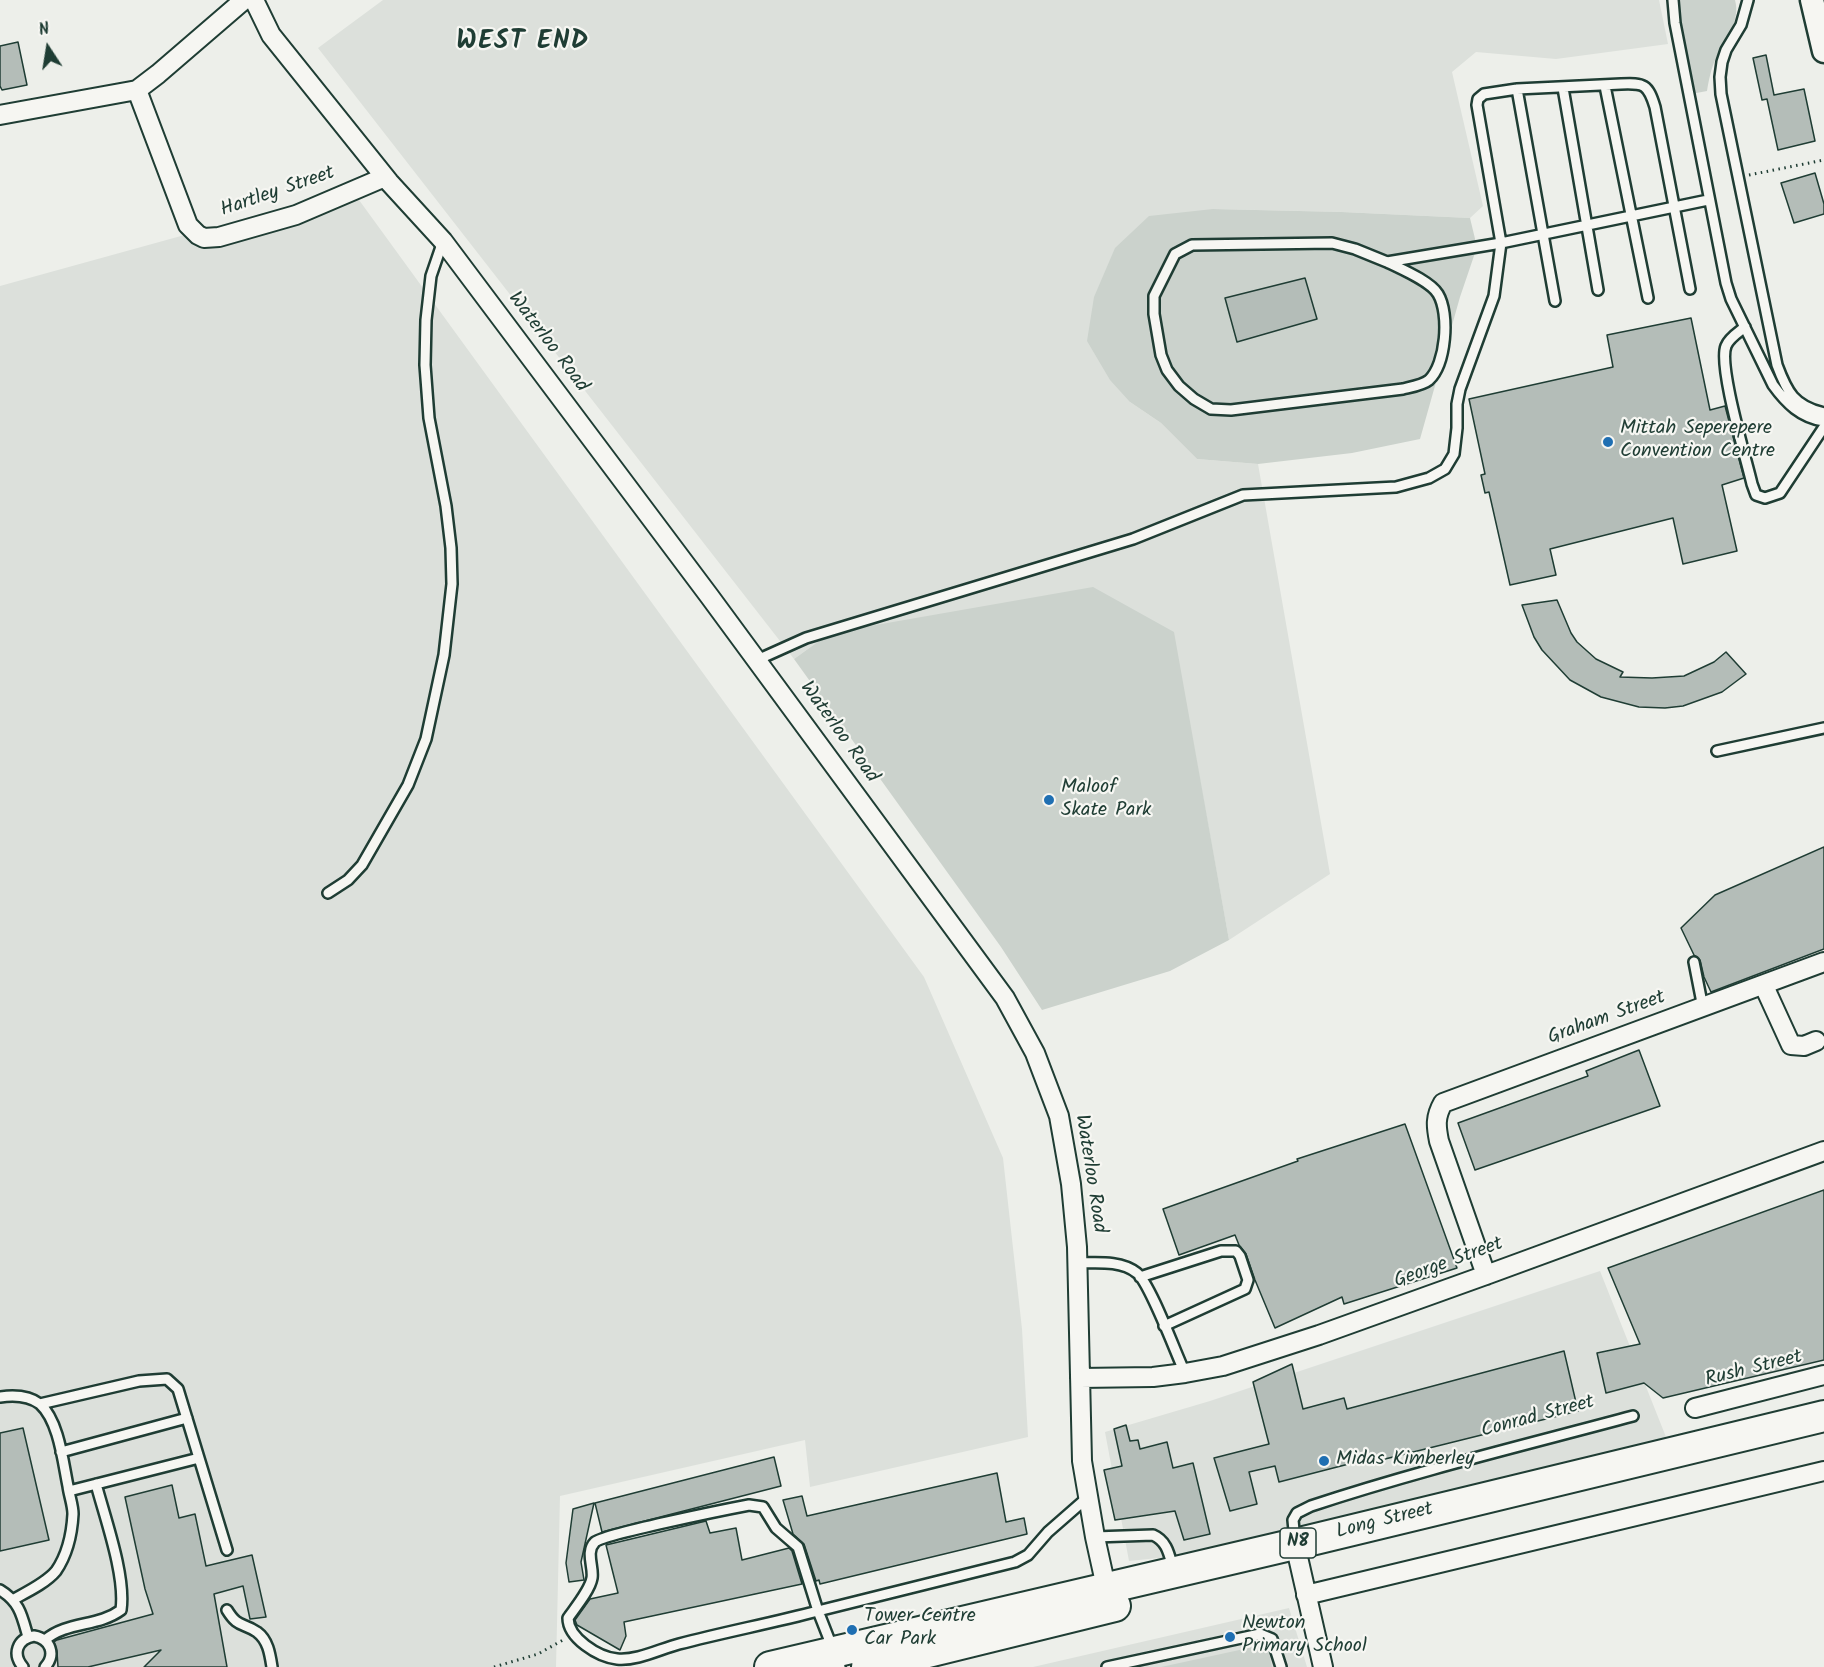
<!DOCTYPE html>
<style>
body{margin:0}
#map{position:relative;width:1824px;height:1667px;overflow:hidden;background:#edefea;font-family:Kalam,sans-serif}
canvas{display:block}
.north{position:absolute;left:18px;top:18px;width:60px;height:60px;-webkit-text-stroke:4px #f6f6f2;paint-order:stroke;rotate:348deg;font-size:16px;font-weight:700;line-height:24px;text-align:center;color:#1f3d34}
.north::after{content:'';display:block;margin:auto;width:21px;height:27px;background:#1f3d34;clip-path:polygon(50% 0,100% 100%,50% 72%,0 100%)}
</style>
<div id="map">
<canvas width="1824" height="1667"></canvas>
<div class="north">N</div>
</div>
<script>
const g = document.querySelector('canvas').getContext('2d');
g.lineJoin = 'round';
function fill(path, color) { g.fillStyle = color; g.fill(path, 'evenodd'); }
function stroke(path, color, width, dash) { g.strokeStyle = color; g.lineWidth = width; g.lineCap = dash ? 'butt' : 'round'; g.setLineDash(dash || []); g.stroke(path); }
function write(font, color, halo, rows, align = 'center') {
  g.font = font + ' Kalam,sans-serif'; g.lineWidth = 4.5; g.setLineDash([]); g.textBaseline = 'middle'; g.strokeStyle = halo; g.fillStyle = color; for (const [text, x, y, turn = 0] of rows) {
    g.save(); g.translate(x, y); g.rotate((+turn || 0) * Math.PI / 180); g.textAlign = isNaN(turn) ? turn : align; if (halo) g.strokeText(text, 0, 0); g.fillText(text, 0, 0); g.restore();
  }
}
const built = new Path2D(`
 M383,0h1276l9,44 -112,15 -80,-7 -24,20 31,134 -13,12 -128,-6 -129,-3 -83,193 31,21 36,36 61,5 72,410 -101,66 -56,-308 -343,1 -36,26 -476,-611z
 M351,189l573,788 79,181 19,171 6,108 -218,50 -5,-47 -245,56 -4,171h-556v-1381z
 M1600,1271l66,166 -371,107 -166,17 -24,-129 105,-31z
 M1289,1608l18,59h-274z`);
const green = new Path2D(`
 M1677,0h58c6,21 -10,39 -19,58 -5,11 -7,21 -9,33l-16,3 -15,-79z
 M1213,209l129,3 128,6 7,29 -17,50 -40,142 -68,14 -94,11 -61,-5 -36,-36 -31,-21 -20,-22 -23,-39 7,-44 21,-49 34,-32z
 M1093,587l81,45 55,308 -59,31 -128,39 -41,-63 -207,-288 36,-26z
 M1267,1644l5,23h-111z`);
const building = new Path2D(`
 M18,42l9,43 -25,5 -2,-4v-40z
 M1766,55l8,40 30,-6 11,52 -37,9 -11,-51 -5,1 -9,-42z
 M1815,173l9,31v10l-30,9 -13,-40z
 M1305,278l12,41 -80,23 -12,-44z
 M1691,318l19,92 15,-4 19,72 -22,7 15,66 -54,13 -10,-46 -123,31 6,26 -46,10 -21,-93 -4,1 -4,-18 4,-1 -16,-75 144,-32 -6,-32z
 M1557,600l14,33 6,9 19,17 27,13 -3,5 32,1 32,-2 30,-14 12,-10 20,22 -24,18 -39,14 -18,2 -26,-1 -38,-10 -31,-17 -28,-30 -8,-13 -12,-32z
 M1824,847v102l-113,43 -7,-15 -4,-17 -6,-5 -13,-27 34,-33z
 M1639,1050l21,56 -185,64 -17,-47 130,-47 -2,-5z
 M1405,1124l52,144 -113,36 -2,-7 -67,31 -20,-48 -9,-26 -7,-9 -4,-10 -56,20 -16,-46 135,-48 -1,-2z
 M1824,1190v170l-161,38 -19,-15 -38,10 -9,-40 43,-9 -32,-76z
 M1564,1351l14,60 -205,51 -1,-4 -93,24 -4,-16 -26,6 8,32 -27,7 -16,-53 55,-14 -16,-62 39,-18 11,45 41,-11 3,11z
 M1126,1425l4,16 8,-1 2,9 27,-7 6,26 20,-5 17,71 -26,6 -9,-29 -60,9 -11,-50 18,-4 -8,-37z
 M23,1428l26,112 -49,11v-118z
 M774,1457l7,29 -179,46 -7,-29z
 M997,1473l9,49 18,-4 3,16 -207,50 -1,-4 -3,1 -12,-37 -11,-10 -10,-34 19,-4 5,20z
 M172,1485l7,33 16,-4 11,52 46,-11 14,62 -16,2 -7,-33 -29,8 13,73h-83l17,-17 -73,17h-30l-1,-15 -3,-10 3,-2 96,-26 -8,-25 -20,-92z
 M594,1503l-13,59 3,18 -15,2 -3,-19 7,-54z
 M706,1521l4,12 26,-5 6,32 47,-12 3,3 10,33 -178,38 2,14 -6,14 -43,-25 -2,-5 15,-21 28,-6 -12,-48z`);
const path = new Path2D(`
 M1749,175l75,-15
 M494,1667l44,-13 25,-14`);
const service = new Path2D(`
 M1673,0l2,23 51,260 5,16 42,86c13,18 28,33 51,36
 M1748,0l-7,25 -15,25 -4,12 -2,15 1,17 56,271c10,27 17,41 47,48
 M1605,86l43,212
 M1563,88l35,202
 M1517,89l38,212
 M1387,262c14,7 43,19 51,32 12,20 8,70 -9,86 -6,5 -18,7 -26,9l-172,21 -20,-1 -17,-10 -15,-13 -12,-16 -6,-15 -7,-41v-18l21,-42 17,-9 140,-2 23,6 32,13 114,-19 207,-43
 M1745,327c-6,5 -16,11 -19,19 -8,20 20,112 26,138l4,11 9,3 15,-5 44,-66
 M757,660l49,-22 327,-99 110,-44 153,-8 33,-9 16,-9 9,-15 3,-26v-24l3,-15 34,-93 7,-53 -24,-138 1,-6 6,-5 33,-5 104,-5c23,-1 27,0 34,23l35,182
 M1717,751l107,-23
 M328,893l20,-13 14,-15 46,-80 18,-46 18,-84 8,-71 -1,-36 -5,-42 -17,-88 -4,-53 1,-45 5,-44 12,-35
 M1694,962l9,46
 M1078,1263c18,0 43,-3 59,10 13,10 39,81 48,100
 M1140,1277l81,-26h15l4,5 8,24 -3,9 -81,37
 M0,1397c14,-2 28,-2 40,7 19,17 23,58 28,82 1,9 5,19 5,28 -1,19 -6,41 -17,57 -10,12 -29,21 -42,28
 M40,1404l99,-23 28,-2 11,10 49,161
 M61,1452l126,-34
 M69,1491l130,-33
 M749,1505l14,2 13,21 22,19 20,64c-46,12 -93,21 -139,33 -19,5 -42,17 -62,15 -19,-2 -49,-21 -49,-41 7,-10 22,-28 24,-40 2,-11 -7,-26 3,-36 9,-8 133,-33 154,-37z
 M1095,1537l58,-2c14,6 16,19 20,33
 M1295,1541l-2,-21 4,-7 14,-7c106,-35 214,-61 322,-90
 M0,1590c20,12 22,26 28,47
 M227,1610c11,18 15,12 30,22 11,8 13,22 15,35
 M45,1640c22,-19 53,-13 76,-30 5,-34 -16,-92 -25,-126
 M23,1667c-11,-13 -6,-28 11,-31 17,3 22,19 11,31
 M840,1667l-22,-56 197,-49 13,-7 20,-23 40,-35
 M1107,1667l153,-33 12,5 9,28`);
const minor = new Path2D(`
 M254,0l17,35 118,147 54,59 267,356 295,401 30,55 24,63 12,68 6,63 5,214 13,76 13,59
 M137,90l51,135 10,10 6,3 15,-1 77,-22 89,-38
 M0,115l137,-25 21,-16 86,-74
 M1764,986l27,59 13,1 12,-5
 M1486,1275l-47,-134c-3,-15 -4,-24 4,-38l381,-141
 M1080,1378l73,-1 32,-4 38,-7 96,-31 167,-60 338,-124
 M1695,1408l129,-33
 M1295,1544l28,123
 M1306,1595l518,-124`);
const tertiary = new Path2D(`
 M1812,0l12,51`);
const trunk = new Path2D(`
 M770,1667l525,-123 529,-128
 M867,1667l248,-61`);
const markers = [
 [1608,442,6,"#1f6fb2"],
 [1049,800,6,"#1f6fb2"],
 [1324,1461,6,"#1f6fb2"],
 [852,1630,6,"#1f6fb2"],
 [1230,1637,6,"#1f6fb2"]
];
const shields = [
 [1298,1543,36]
];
const shieldNames = [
 ["N8",1298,1543]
];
const streetNames = [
 ["Hartley Street",278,193,-19],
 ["Waterloo Road",547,343,53],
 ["Waterloo Road",838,733,54],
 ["Graham Street",1607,1019,-20],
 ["Waterloo Road",1089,1174,81],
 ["George Street",1449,1264,-20],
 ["Rush Street",1754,1370,-14],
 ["Conrad Street",1538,1418,-15],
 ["Long Street",1385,1522,-14]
];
const poiNames = [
 ["Mittah Seperepere",1620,430],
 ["Convention Centre",1620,453],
 ["Maloof",1061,789],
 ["Skate Park",1061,812],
 ["Midas Kimberley",1336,1461],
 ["Tower Centre",864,1618],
 ["Car Park",864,1641],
 ["Newton",1242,1625],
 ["Primary School",1242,1648]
];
const districtNames = [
 ["WEST END",523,44]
];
fill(built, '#dce0db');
fill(green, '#cbd2cc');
fill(building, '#b4bdb8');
stroke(building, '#1f3d34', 1.5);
stroke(service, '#1f3d34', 14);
stroke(minor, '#1f3d34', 22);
stroke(tertiary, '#1f3d34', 27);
stroke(trunk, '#1f3d34', 34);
stroke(path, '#1f3d34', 3, [1.5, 4.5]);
stroke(service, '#f6f6f2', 9);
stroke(minor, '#f6f6f2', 18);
stroke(tertiary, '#f6f6f2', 22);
stroke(trunk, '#f6f6f2', 30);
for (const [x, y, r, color] of markers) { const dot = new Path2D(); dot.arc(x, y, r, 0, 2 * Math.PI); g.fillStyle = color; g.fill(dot); stroke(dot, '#f6f6f2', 2); }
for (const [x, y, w] of shields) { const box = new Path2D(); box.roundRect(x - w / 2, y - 15, w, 30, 4.5); g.fillStyle = '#f6f6f2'; g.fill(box); stroke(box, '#1f3d34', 1.5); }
write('bold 18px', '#1f3d34', null, shieldNames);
write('20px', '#1f3d34', '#f6f6f2', streetNames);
write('20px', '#1f3d34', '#f6f6f2', poiNames, 'left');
g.letterSpacing = '1.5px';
write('bold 26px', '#1f3d34', '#f6f6f2', districtNames);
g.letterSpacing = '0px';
</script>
